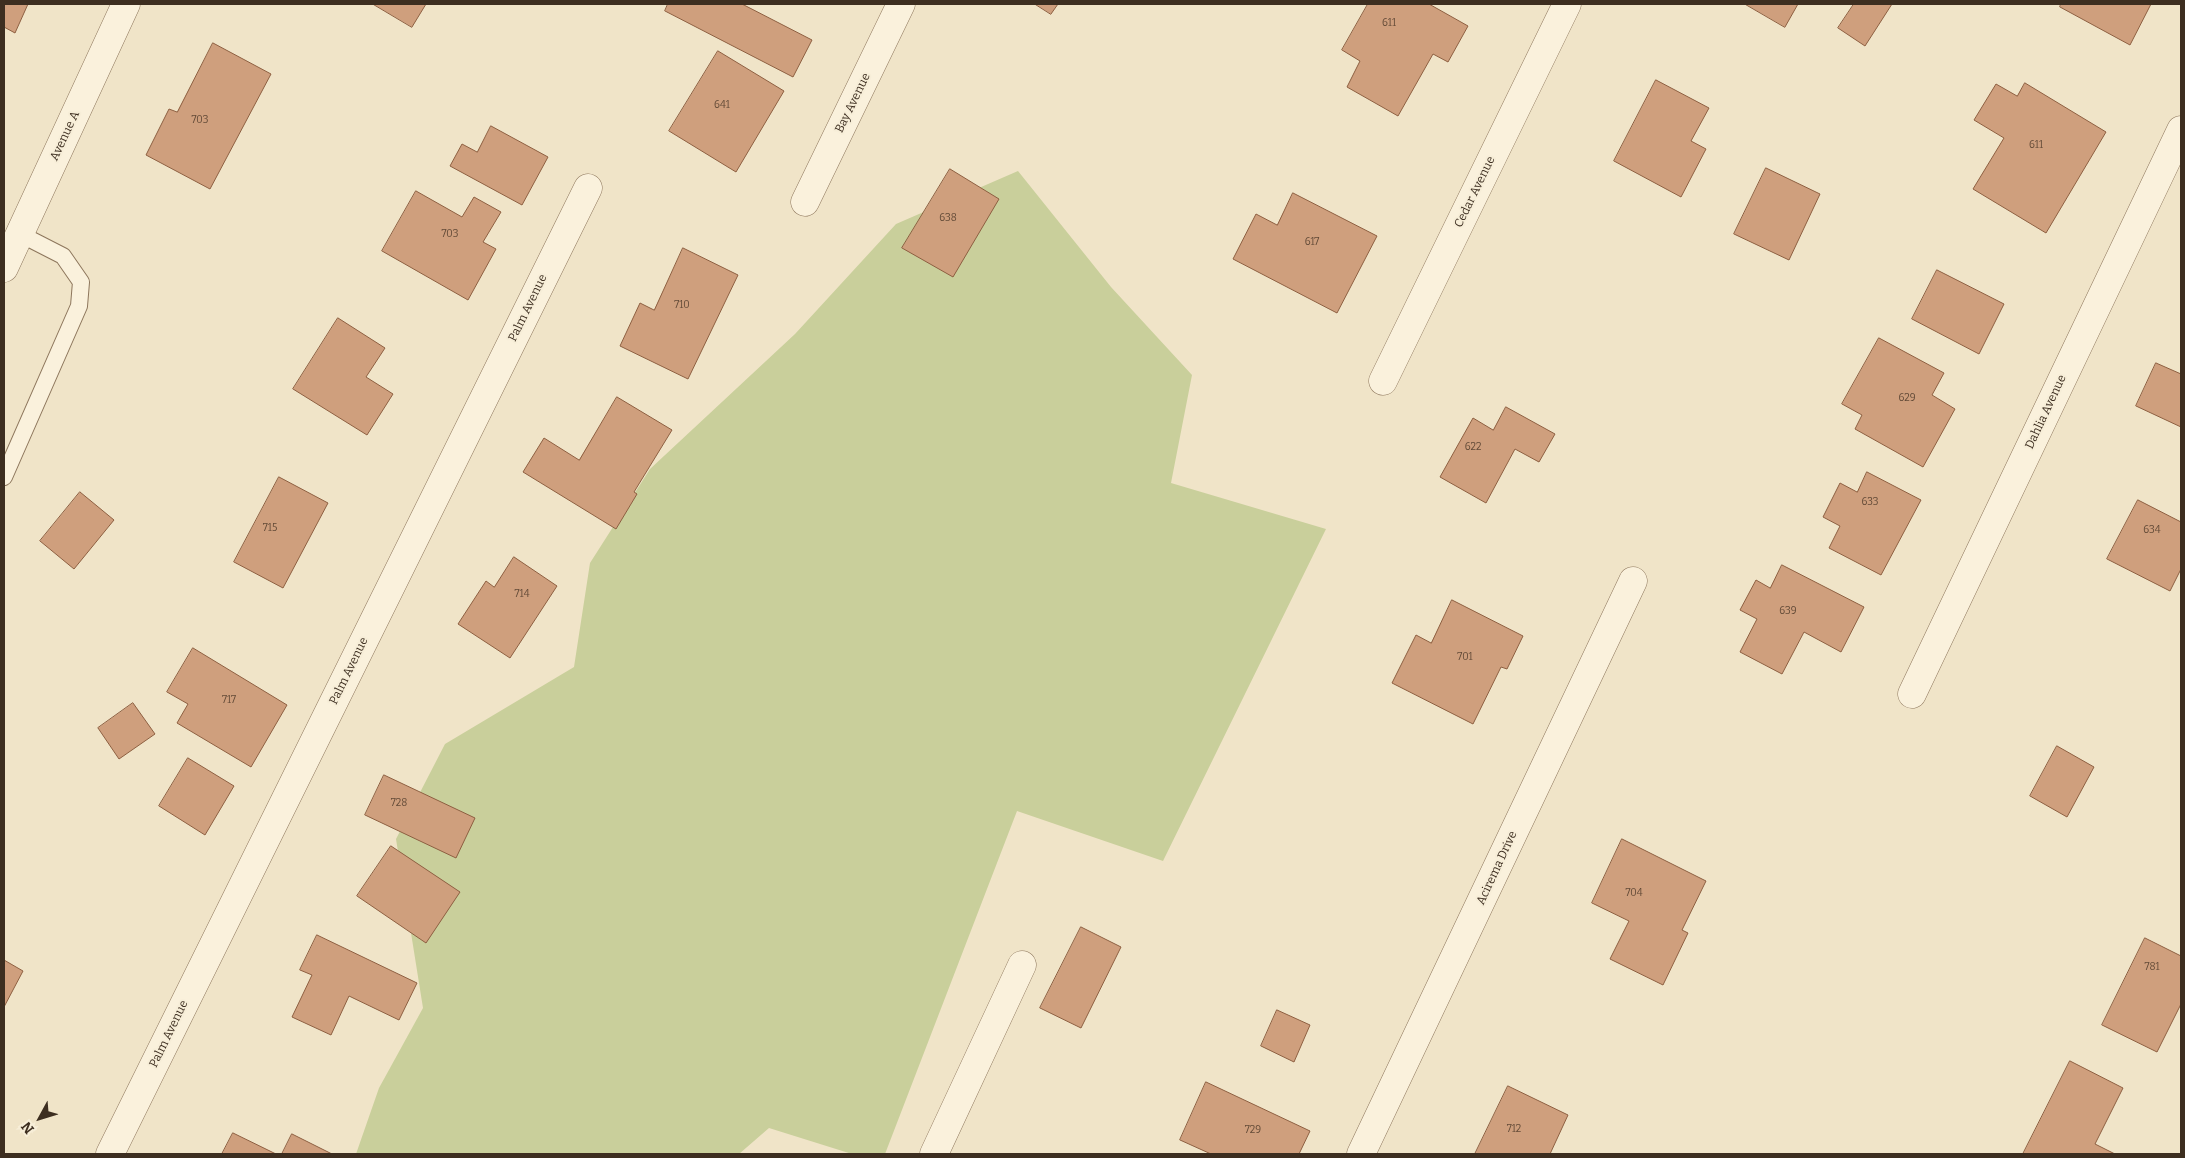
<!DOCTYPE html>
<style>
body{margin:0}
#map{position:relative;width:2185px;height:1158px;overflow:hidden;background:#f0e4c8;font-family:Bitter,serif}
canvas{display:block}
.frame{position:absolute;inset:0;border:5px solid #3d2e20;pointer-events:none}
.north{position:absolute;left:15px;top:1093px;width:50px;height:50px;-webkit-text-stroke:4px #f7eed8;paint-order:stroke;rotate:231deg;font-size:14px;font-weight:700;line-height:20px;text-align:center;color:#3d2e20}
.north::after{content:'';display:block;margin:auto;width:18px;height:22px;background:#3d2e20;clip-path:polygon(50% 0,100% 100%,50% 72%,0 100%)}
</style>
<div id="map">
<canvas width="2185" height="1158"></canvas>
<div class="frame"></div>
<div class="north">N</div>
</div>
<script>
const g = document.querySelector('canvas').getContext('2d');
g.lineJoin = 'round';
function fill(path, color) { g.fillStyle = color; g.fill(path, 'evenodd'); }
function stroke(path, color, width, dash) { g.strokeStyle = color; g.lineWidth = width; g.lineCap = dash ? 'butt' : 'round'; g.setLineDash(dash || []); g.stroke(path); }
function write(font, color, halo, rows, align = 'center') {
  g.font = font + ' Bitter,serif'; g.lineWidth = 4; g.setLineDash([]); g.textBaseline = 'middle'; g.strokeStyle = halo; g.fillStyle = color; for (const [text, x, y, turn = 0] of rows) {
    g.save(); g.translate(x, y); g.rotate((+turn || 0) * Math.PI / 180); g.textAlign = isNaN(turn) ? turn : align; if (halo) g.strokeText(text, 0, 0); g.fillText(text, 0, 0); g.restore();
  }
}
const green = new Path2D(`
 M1018,171l93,116 81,88 -21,108 155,46 -163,332 -146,-50 -132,343h-33l-83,-26 -30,26h-383l23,-66 44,-80 -27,-169 49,-95 129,-77 16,-104 60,-94 145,-135 101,-110z`);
const building = new Path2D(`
 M4,4h24l-13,29 -11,-6z
 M373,4h53l-14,23z
 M668,4h74l70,36 -19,37 -128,-66z
 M1035,4h23l-7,10z
 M1368,4h61l39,22 -20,36 -15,-8 -35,62 -51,-29 13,-26 -18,-11z
 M1745,4h53l-13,23z
 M1854,4h38l-27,42 -27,-18z
 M2061,4h90l-21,41 -70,-38z
 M213,43l58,31 -61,115 -64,-34 23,-46 8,3z
 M718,51l66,40 -48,81 -67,-41z
 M1656,80l53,28 -18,33 15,8 -25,48 -67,-36z
 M2025,83l81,49 -60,101 -73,-44 31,-51 -30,-18 22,-36 21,12z
 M491,126l57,31 -26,48 -72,-39 12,-22 15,8z
 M1766,168l54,26 -31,66 -55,-26z
 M950,169l49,30 -46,78 -51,-29z
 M416,191l46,26 12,-20 27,15 -18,30 13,7 -28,51 -86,-49z
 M1293,193l84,43 -40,77 -104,-54 23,-45 21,11z
 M683,248l55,27 -50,104 -68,-33 20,-43 14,7z
 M1937,270l67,34 -25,50 -67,-35z
 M338,318l47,30 -19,29 27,17 -26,41 -74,-46z
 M1879,338l65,35 -12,22 23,14 -32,58 -68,-38 7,-14 -20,-11z
 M2156,363l25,11v53l-45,-21z
 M617,397l55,33 -38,62 3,2 -21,35 -93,-57 21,-34 35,22z
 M1506,407l49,27 -16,28 -24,-13 -29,54 -46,-26 33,-59 20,12z
 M1867,472l54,28 -40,75 -52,-27 11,-22 -17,-9 17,-34 17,9z
 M279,477l49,26 -45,85 -49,-26z
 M80,492l34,28 -40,49 -34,-28z
 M2138,500l43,22v47l-11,22 -63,-32z
 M514,557l43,29 -47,72 -52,-34 28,-43 8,6z
 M1782,565l82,42 -23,45 -37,-20 -22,42 -42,-22 17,-33 -17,-9 16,-30 14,8z
 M1452,600l71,36 -16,33 -6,-2 -28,57 -81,-41 24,-48 15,8z
 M193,648l94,57 -36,62 -74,-44 11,-19 -21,-12z
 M133,703l22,31 -36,25 -21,-31z
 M2057,746l37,21 -27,50 -37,-21z
 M188,758l46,28 -29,49 -46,-29z
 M384,775l91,43 -19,40 -91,-43z
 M1622,839l84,42 -24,49 6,3 -25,52 -53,-26 19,-38 -37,-18z
 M391,846l69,46 -34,51 -69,-47z
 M1081,927l40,20 -40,81 -41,-20z
 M317,935l100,48 -18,37 -50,-24 -18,39 -39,-18 20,-42 -12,-5z
 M2145,938l36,18v48l-24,48 -55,-27z
 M4,960l19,11 -19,36z
 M1277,1010l33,15 -16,37 -33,-16z
 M2070,1061l53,27 -28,56 20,10h-92z
 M1206,1082l104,49 -11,23h-88l-31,-14z
 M1508,1086l60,29 -18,39h-75z
 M233,1133l43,21h-54z
 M292,1134l40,20h-50z`);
const lane = new Path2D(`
 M4,477l75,-171 2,-24 -18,-26 -43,-22`);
const street = new Path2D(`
 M805,202l96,-198
 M4,268l122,-264
 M1383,381l184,-377
 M1912,694l269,-564
 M110,1154l478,-966
 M934,1154l88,-189
 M1361,1154l272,-573`);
const numberNames = [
 ["611",1389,23],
 ["641",722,105],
 ["703",200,120],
 ["611",2036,145],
 ["638",948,218],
 ["703",450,234],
 ["617",1312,242],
 ["710",682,305],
 ["629",1907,398],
 ["622",1473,447],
 ["633",1870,502],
 ["715",270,528],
 ["634",2152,530],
 ["714",522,594],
 ["639",1788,611],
 ["701",1465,657],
 ["717",229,700],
 ["728",399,803],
 ["704",1634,893],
 ["781",2152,967],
 ["712",1514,1129],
 ["729",1253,1130]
];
const streetNames = [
 ["Bay Avenue",853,103,-64],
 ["Avenue A",65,136,-65],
 ["Cedar Avenue",1475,192,-64],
 ["Palm Avenue",528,308,-64],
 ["Dahlia Avenue",2046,412,-65],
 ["Palm Avenue",349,671,-64],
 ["Acirema Drive",1497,868,-65],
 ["Palm Avenue",169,1034,-64]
];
fill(green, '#c9cf9b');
fill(building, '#cf9f7d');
stroke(building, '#8d5f41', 1);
stroke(lane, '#8d765c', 18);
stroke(street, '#8d765c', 29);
stroke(lane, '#faf1dc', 16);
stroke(street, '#faf1dc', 28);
write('10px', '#624a37', null, numberNames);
write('12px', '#3d2e20', '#f7eed8', streetNames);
</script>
